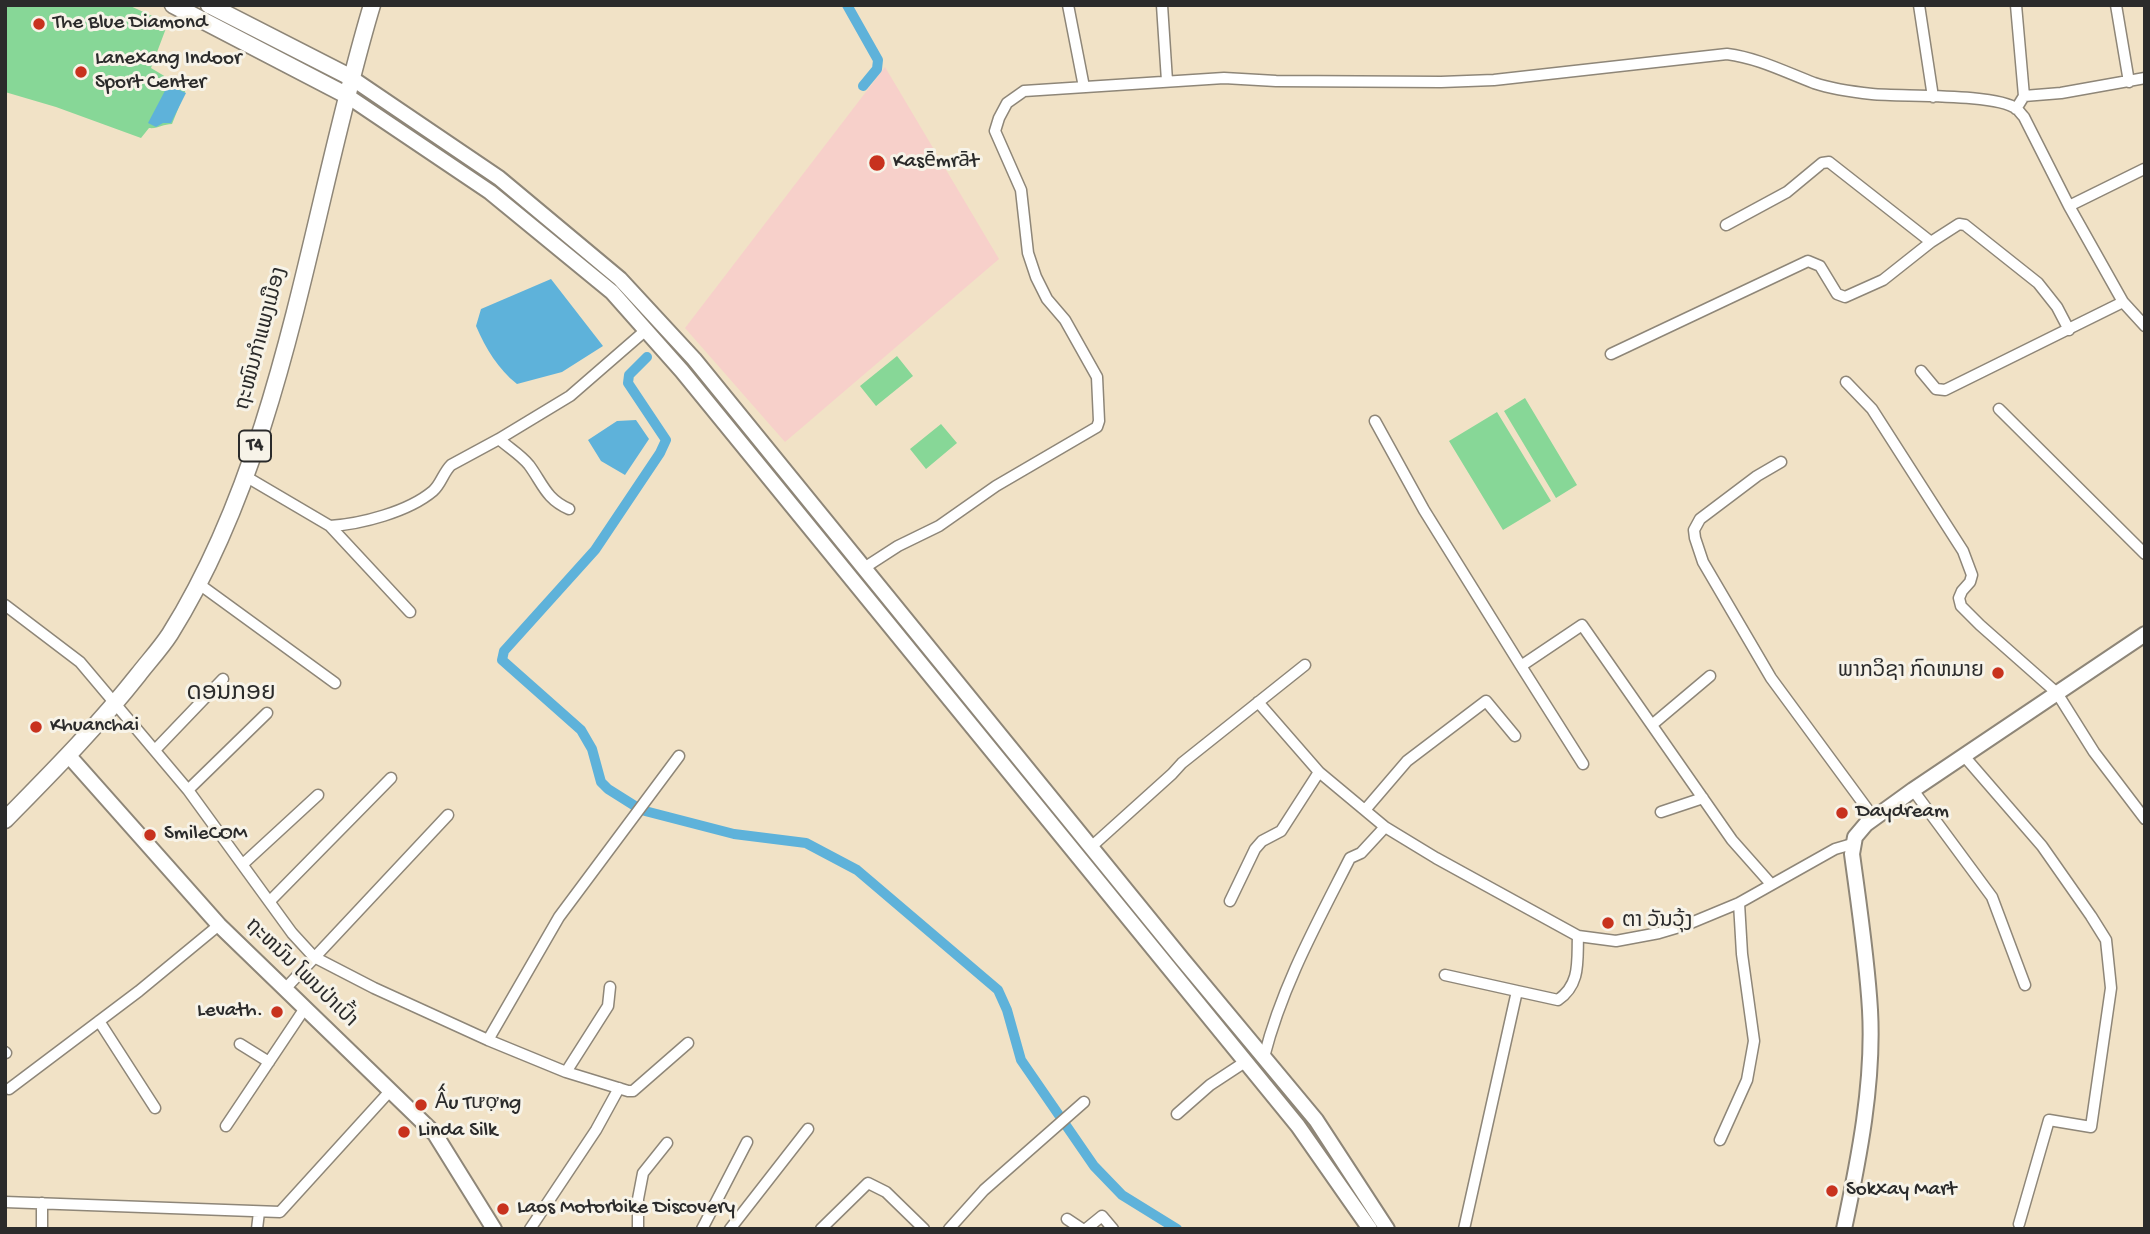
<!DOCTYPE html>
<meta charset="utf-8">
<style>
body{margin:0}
#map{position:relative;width:2150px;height:1234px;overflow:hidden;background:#f1e2c6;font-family:"Gochi Hand",sans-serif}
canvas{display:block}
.frame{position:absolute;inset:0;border:7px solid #2b2b2b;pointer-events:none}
</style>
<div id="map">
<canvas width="2150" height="1234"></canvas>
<div class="frame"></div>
</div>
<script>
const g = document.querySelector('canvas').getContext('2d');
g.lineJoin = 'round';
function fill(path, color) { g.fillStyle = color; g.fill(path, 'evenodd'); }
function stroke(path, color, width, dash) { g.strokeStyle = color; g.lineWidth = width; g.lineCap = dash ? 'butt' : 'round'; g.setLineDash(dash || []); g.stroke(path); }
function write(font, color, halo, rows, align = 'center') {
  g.font = font + ' "Gochi Hand","Noto Sans Lao",sans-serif'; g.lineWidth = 6; g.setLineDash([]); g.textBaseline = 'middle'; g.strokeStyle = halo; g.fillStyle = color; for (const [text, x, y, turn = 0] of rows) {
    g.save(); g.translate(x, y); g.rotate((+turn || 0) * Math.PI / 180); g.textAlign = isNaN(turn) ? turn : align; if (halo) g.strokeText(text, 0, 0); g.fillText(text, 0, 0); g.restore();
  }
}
const built = new Path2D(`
 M885,67l114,192 -214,183 -100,-114z`);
const green = new Path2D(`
 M5,5h123l40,18 -17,45 35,21 -14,35c-9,0 -14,5 -23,4l-8,10 -85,-31 -51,-15z
 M897,356l16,20 -37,30 -16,-20z
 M1525,398l52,87 -21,13 -52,-87z
 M1497,412l54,89 -48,29 -54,-89z
 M941,424l16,19 -31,26 -16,-20z`);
const water = new Path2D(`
 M168,85l18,8 -15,30h-8l-7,4 -8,-4z
 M551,279l52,67 -41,26 -45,12c-19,-15 -31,-35 -41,-58l5,-17z
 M636,420l13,19 -24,36 -24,-14 -13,-21 29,-19z`);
const canal = new Path2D(`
 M847,5l31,55 -1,9 -14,17
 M635,806l-27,-17 -7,-7 -9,-33 -11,-19 -79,-70 2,-9 91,-101 65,-97 6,-13 -38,-57 1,-8 18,-18
 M645,811l89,23 72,9 51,27 141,120 9,20 14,50 73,106 28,29 55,34`);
const street = new Path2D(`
 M1068,5l16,82
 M1162,5l5,76
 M1919,5l14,92
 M2016,5l8,91
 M2116,5l13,77
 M2016,109l8,-13 37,-3 84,-15
 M2069,206l75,-37
 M1726,225l61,-33 35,-29 7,-1 102,80
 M1611,354l197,-93 12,5 17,28 8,3 38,-17 48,-38 28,-18 6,1 73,58 19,24 12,23
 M1921,371l15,18 9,1 178,-88
 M1846,382l26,27 91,142 9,24 -2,7 -8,9 -3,7 2,8 19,19 77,68 37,59 51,67
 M1999,409l146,145
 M1375,421l49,89 97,156
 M499,439c10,9 22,16 30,26 14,19 17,34 40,44
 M1781,462l-24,14 -57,43 -6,11 1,8 8,24 68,116 103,140
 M245,476l85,50 80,86
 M330,526c31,-2 78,-14 103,-35 8,-7 10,-18 18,-26l48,-26 71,-43 76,-66
 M864,568l34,-22 41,-20 57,-40 101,-59 2,-6 -2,-44 -32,-57 -18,-21 -11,-22 -8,-24 -7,-63 -26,-59 4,-13 8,-15 17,-12 200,-13 52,3 165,1 53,-2 233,-26c31,4 58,18 87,29 18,6 39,9 58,11 30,3 124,-1 145,15 2,2 4,5 7,8l45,89 54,96 22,24
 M199,584l136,99
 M5,605l75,57 108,128 104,143 22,24 60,31 114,52 78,32 62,19h5l55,-48
 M1258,702l61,70 66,55 51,31 142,78 38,5 43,-8 27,-8 53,-22 96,-54 17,-5
 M1653,724l57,-48
 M155,750l68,-71
 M1964,756l78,90 49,70 15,24 5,48 -20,139 -42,-7 -30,104
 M1583,764l-62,-98 61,-41 150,215 39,44
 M188,790l79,-77
 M1913,790l79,107 33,88
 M1365,810l42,-49 79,-60 29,35
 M1661,812l42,-14
 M1091,847l81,-73 10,-11 123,-98
 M243,864l75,-69
 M270,901l121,-123
 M1230,901l25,-52 7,-8 19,-10 38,-59
 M1445,975l72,16
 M285,989l163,-174
 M99,1021l56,87
 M488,1040l71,-123 120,-161
 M240,1044l29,18
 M5,1052l1,1
 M1264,1057c18,-71 53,-134 86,-199l11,-5 24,-26
 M566,1072l42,-66 2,-19
 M9,1089l130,-98 80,-66
 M1177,1114l33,-29 35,-23
 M226,1126l79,-118
 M1720,1140l27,-60 7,-39 -12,-87 -3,-51
 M5,1202l275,10 110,-121
 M42,1203v26
 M1067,1219l15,10
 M257,1229l2,-17
 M530,1229l66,-99 23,-42
 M638,1229v-30l5,-26 24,-30
 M702,1229l45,-87
 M730,1229l78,-100
 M821,1229l47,-46 18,9 38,37
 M949,1229l35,-39 100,-88
 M1086,1229l16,-13 11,13
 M1464,1229l53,-238 41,9c23,-16 19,-39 20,-64`);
const secondary = new Path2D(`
 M350,77l149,101 121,101 74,80 488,600 134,161 71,109
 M346,95l144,97 122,100 70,79 616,755 72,103
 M69,756l150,169 216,209 59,95
 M1844,1229c15,-71 30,-146 26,-219 -3,-52 -11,-104 -18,-156l3,-17 11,-13 47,-34 232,-156`);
const primary = new Path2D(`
 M173,5l173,90
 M209,5l141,72
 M5,820c46,-47 92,-93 133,-145 10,-13 23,-27 32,-41 115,-184 140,-423 202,-629`);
const markers = [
 [39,24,7,"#c8321e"],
 [81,72,7,"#c8321e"],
 [877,163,9,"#c8321e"],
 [1998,673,7,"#c8321e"],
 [36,727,7,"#c8321e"],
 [1842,813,7,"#c8321e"],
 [150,835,7,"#c8321e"],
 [1608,923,7,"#c8321e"],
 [277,1012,7,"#c8321e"],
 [421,1105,7,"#c8321e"],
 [404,1132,7,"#c8321e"],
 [1832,1191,7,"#c8321e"],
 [503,1209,7,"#c8321e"]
];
const shields = [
 [255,446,32]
];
const shieldNames = [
 ["T4",255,446]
];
const poiNames = [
 ["The Blue Diamond",53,24],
 ["Lanexang Indoor",95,60],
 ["Sport Center",95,84],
 ["Kasēmrāt",893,163],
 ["ພາກວິຊາ ກົດຫມາຍ",1984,673,"right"],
 ["Khuanchai",50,727],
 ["Daydream",1856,813],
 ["SmileCOM",164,835],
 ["ຕາ ວັນວຸ້ງ",1622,923],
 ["Levath.",263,1012,"right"],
 ["Ấu Tượng",435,1105],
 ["Linda Silk",418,1132],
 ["Sokxay Mart",1846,1191],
 ["Laos Motorbike Discovery",517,1209]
];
const streetNames = [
 ["ຖະໜົນກຳແພງເມືອງ",263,339,-75],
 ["ຖະຫນົນ ໂພນປ່າເປົ້າ",300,974,44]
];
const quarterNames = [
 ["ດອນກອຍ",231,695]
];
fill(built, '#f7d0ca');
fill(green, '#87d797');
fill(water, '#5eb2da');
stroke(canal, '#5eb2da', 10);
stroke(street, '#8e8678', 13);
stroke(secondary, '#8e8678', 18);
stroke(primary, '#8e8678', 19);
stroke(street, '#fff', 10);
stroke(secondary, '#fff', 14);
stroke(primary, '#fff', 16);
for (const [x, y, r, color] of markers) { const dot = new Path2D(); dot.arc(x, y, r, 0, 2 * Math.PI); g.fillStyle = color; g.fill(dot); stroke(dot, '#f7f3e8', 2.5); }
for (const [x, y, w] of shields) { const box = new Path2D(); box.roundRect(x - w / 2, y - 15.5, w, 31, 5); g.fillStyle = '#f7f3e8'; g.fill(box); stroke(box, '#2b2b2b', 2); }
write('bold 19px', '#2b2b2b', null, shieldNames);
write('21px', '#2b2b2b', '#f7f3e8', poiNames, 'left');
write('21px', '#2b2b2b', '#f7f3e8', streetNames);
write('24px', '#2b2b2b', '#f7f3e8', quarterNames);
</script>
